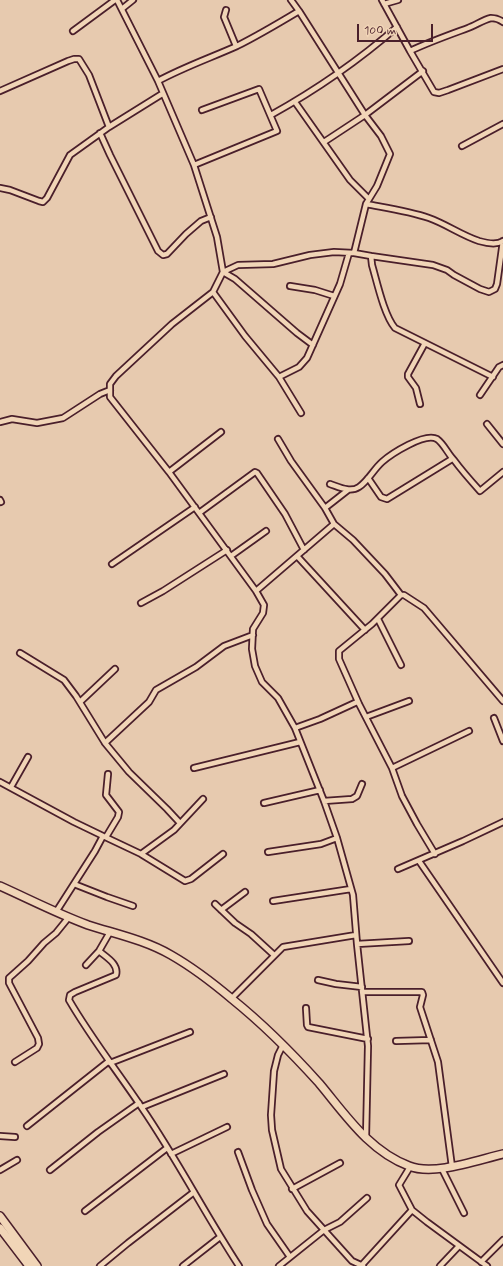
<!DOCTYPE html>
<style>
body{margin:0}
#map{position:relative;width:503px;height:1266px;overflow:hidden;background:#e7caaf;font-family:Mynerve,sans-serif}
canvas{display:block}
.scale{position:absolute;left:357px;top:24px;width:76px;height:18px;box-sizing:border-box;border:2px solid #4a1f2b;border-top:0;padding-left:5px;font-size:12px;line-height:14px;white-space:nowrap;color:#4a1f2b;-webkit-text-stroke:3px #f1d5b7;paint-order:stroke}
</style>
<div id="map">
<canvas width="503" height="1266"></canvas>
<div class="scale">100 m</div>
</div>
<script>
const g = document.querySelector('canvas').getContext('2d');
g.lineJoin = 'round';
function stroke(path, color, width, dash) { g.strokeStyle = color; g.lineWidth = width; g.lineCap = dash ? 'butt' : 'round'; g.setLineDash(dash || []); g.stroke(path); }
const street = new Path2D(`
 M117,0l41,81 36,84 23,72 6,35 -10,20 -41,32 -56,52 -6,8v13l59,75 87,119 8,14 -1,8 -10,16 -1,20 3,17 7,16 16,16 17,30 29,73 13,37 16,57 4,49 11,102 -2,92
 M291,0l8,11 66,104 16,21 9,18 -13,32 -11,18 -12,49
 M382,0l28,51 24,41 5,1 9,-3 55,-21
 M384,4l14,-4
 M123,8l10,-8
 M226,10l-2,7 12,29
 M73,31l42,-31
 M410,51c19,-9 39,-16 58,-23 8,-3 15,-8 23,-10 5,0 8,1 12,4
 M158,81c26,-14 52,-23 79,-35 22,-11 42,-23 62,-35
 M0,91l68,-30 6,-2h5l10,16 20,52
 M295,102l55,78 19,19
 M271,115c45,-25 87,-54 126,-88
 M100,133l10,22 48,96 5,4 4,-1 19,-20 15,-13 10,-4
 M324,142l41,-27 58,-44
 M462,146l41,-22
 M194,165l83,-34 -18,-42 -57,21
 M0,188l10,2 29,11 4,1 4,-4 23,-43 39,-28 53,-33
 M366,204c21,4 43,7 63,14 17,6 32,17 50,23 7,2 18,4 24,0
 M371,256l62,9 14,5 7,5 26,14 9,3 6,-3 2,-5 6,-43
 M223,272l15,-7 35,-1 37,-9 24,-3 20,1 17,3 1,9c5,17 12,50 23,63l98,49
 M223,272l12,7 62,54 16,12
 M290,286l25,4 19,6
 M213,292l32,44 34,41 22,36
 M279,377l20,-10 8,-9 33,-74 9,-31
 M480,395l19,-28 4,-2
 M420,404l-4,-16 -8,-11v-3l17,-31
 M0,422l12,-3 25,4 26,-5 37,-24 10,-4
 M487,424l16,20
 M278,439l13,22 34,47 9,16 19,16 32,34 16,21
 M169,472l52,-40
 M368,478l13,19 6,2 65,-40
 M330,484c9,3 20,9 29,3 9,-6 15,-18 23,-25 9,-8 43,-30 55,-23 7,5 11,15 17,21 8,11 17,21 26,31l23,-19
 M0,500l1,2
 M325,508l23,-18
 M199,513l56,-41 2,1 28,41 19,36
 M231,556l35,-25
 M297,556l68,74
 M112,564l83,-57
 M256,591l78,-67
 M141,603l22,-12 64,-41
 M378,619l23,46
 M20,653l44,27 12,16 29,47 24,29 38,37 13,14
 M80,702l35,-33
 M366,717l43,-16
 M494,718l9,23
 M295,728l25,-9 37,-17
 M105,743l44,-41 7,-12 40,-23 28,-21 29,-11
 M194,768l106,-26
 M392,768l77,-37
 M0,782l74,40 29,14 -8,15 -39,61
 M11,787l17,-30
 M324,801l28,-2 5,-3 5,-12
 M264,803l56,-13
 M103,836l38,18 44,27 6,-2 32,-25
 M106,837l12,-20 1,-5 -13,-17 2,-21
 M268,852l53,-8 16,-6
 M141,854l33,-24 29,-31
 M435,854l-18,-30 -15,-28 -10,-28 -33,-64 -20,-45v-8l33,-27 29,-29h3l20,13 79,93
 M419,861l84,122
 M398,869l65,-28 40,-19
 M74,884l33,13 26,9
 M273,901l78,-12
 M215,904l20,19 16,11 23,21
 M221,910l24,-18
 M357,944l52,-3
 M99,951c7,6 20,13 17,24l-41,17 -5,3 -1,5c22,38 49,72 73,108 35,51 63,106 97,158
 M86,965l13,-14 11,-19
 M318,980l18,4 26,3
 M363,992h59l1,3 -3,12 18,55 14,105
 M231,999l52,-52 73,-12
 M306,1008l1,17 1,2 60,12
 M396,1041l35,-1
 M283,1045l-5,10 -4,16 -3,44 1,15 9,39 26,42 45,50 11,5
 M15,1062l22,-14 2,-4 -1,-6 -29,-55v-5l19,-17 16,-18 12,-10 13,-16
 M110,1063l80,-31
 M142,1107l82,-33
 M27,1126l82,-65
 M0,1136l15,1
 M238,1152l14,38 15,34 23,33
 M171,1154l56,-27
 M410,1167l-11,18 13,25 15,12 60,44
 M442,1169l22,44
 M0,1170l17,-10
 M50,1170l48,-38 41,-29
 M292,1189l48,-26
 M85,1211l82,-63
 M481,1262l22,-22
 M100,1266l28,-23 66,-51
 M183,1266l37,-29
 M279,1266l45,-36 16,-8 27,-24
 M361,1266l51,-56
 M440,1266l19,-20`);
const secondary = new Path2D(`
 M0,886c29,13 58,28 88,39 28,9 57,15 83,30 21,12 42,28 61,44 31,25 60,54 87,84 26,31 50,68 90,83 25,10 68,-6 94,-12
 M0,1216l37,50
 M0,1228l29,38`);
stroke(street, '#4a1f2b', 8);
stroke(secondary, '#4a1f2b', 10);
stroke(street, '#f1d5b7', 4.5);
stroke(secondary, '#f1d5b7', 7);
</script>
